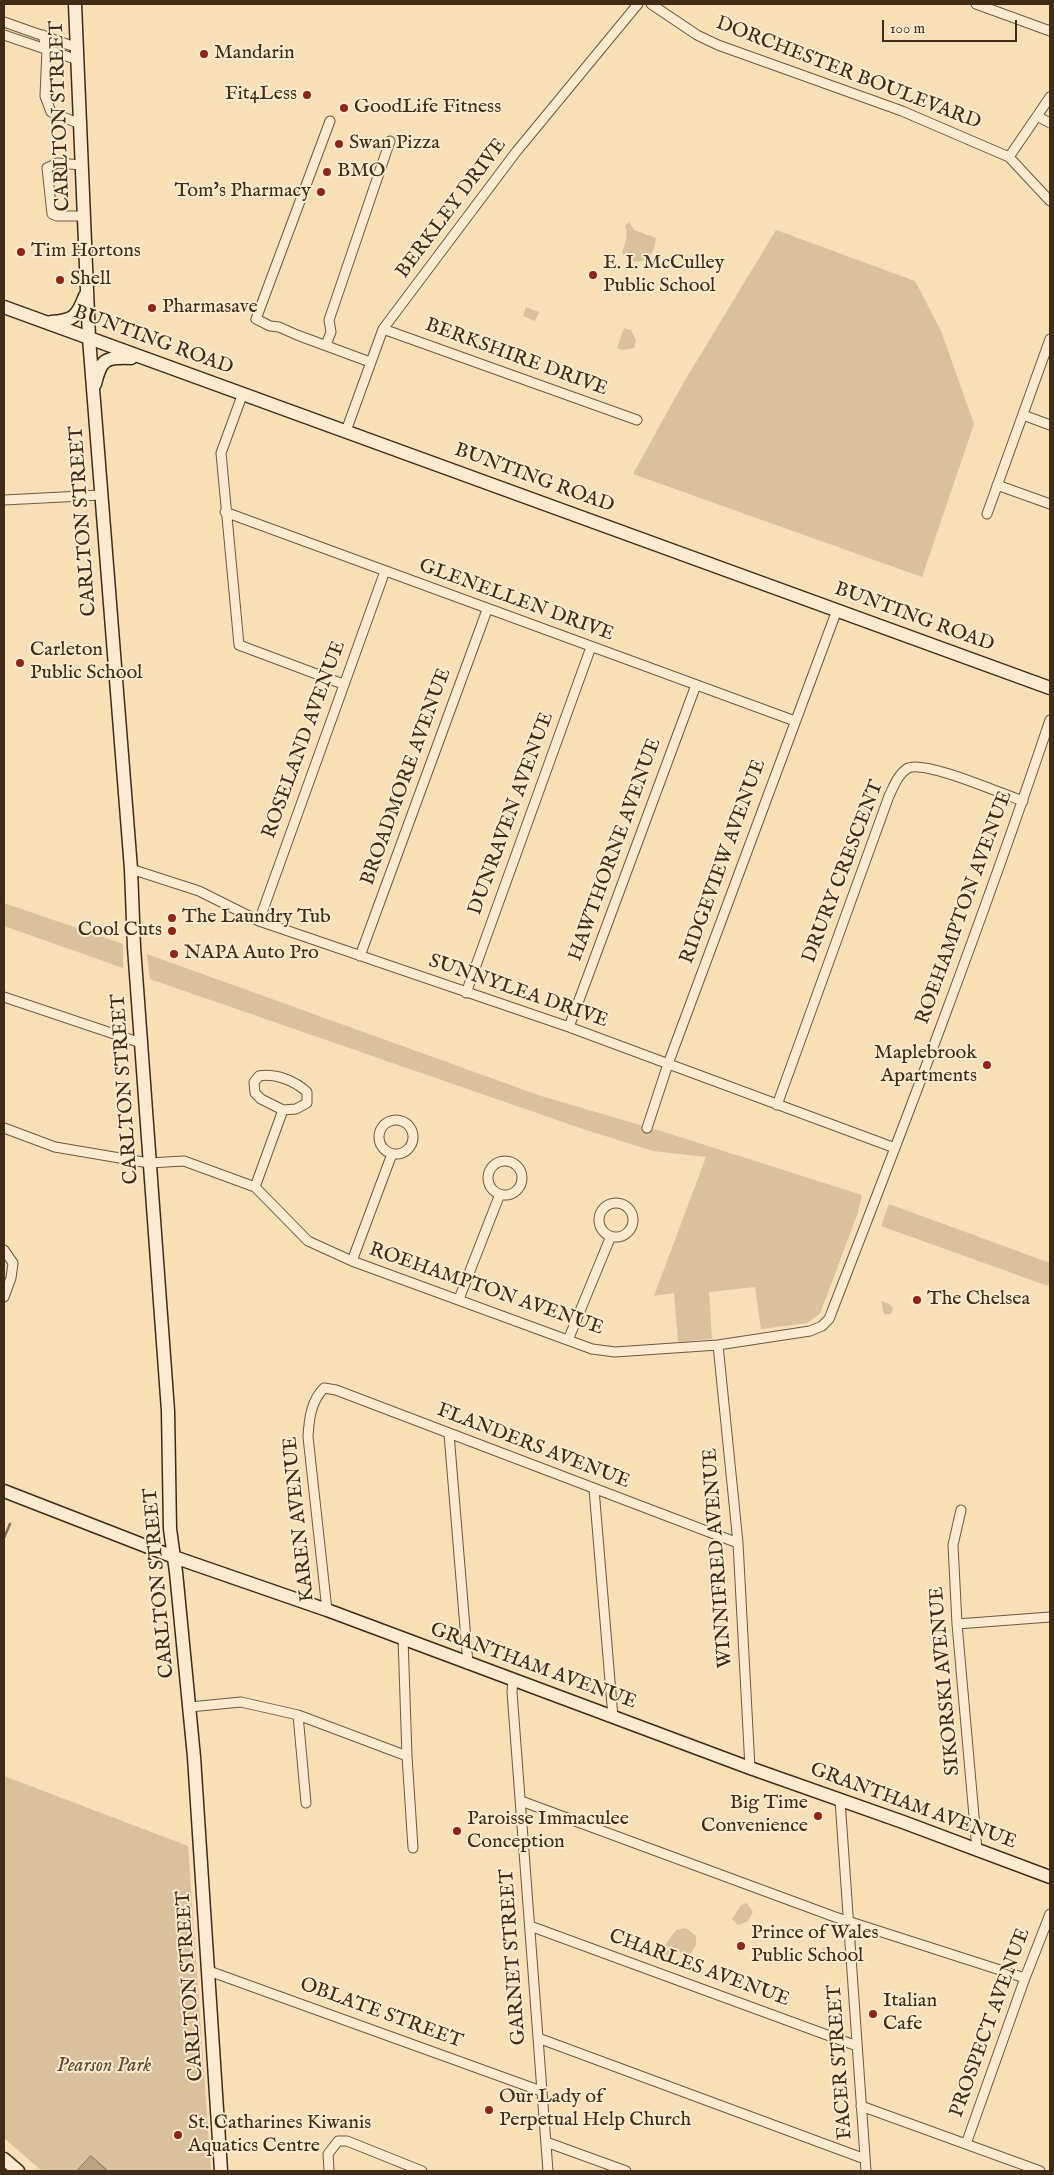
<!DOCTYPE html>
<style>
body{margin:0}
#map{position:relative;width:1054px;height:2175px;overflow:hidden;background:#f7dfb6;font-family:"IM FELL English",serif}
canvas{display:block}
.frame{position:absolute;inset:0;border:5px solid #402c16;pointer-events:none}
.scale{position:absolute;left:882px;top:20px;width:135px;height:22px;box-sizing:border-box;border:2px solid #402c16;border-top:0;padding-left:6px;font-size:15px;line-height:18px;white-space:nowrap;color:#402c16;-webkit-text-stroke:4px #faead0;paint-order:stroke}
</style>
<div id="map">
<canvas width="1054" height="2175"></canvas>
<div class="frame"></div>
<div class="scale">100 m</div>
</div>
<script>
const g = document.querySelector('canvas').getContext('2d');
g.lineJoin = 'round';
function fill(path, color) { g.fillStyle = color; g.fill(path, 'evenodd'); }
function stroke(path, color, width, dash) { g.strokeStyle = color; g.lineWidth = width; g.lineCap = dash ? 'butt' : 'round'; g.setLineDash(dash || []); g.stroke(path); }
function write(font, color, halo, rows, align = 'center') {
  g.font = font + ' "IM FELL English",serif'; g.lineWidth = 4; g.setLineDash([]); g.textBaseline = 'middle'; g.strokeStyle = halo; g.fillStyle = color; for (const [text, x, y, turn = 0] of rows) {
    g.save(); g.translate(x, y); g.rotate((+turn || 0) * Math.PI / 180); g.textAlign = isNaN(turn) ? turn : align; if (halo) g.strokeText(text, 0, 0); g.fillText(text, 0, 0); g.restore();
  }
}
const green = new Path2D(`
 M629,222l5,8 22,8c-2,22 -17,32 -34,15 3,-10 7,-17 3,-27z
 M776,230l139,51 26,50 33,93 -52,153 -289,-103 51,-92z
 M526,307l13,5 -4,9 -12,-5z
 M624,328l7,2 5,10 -2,8 -11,2 -6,-2z
 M4,903l119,41v24l-119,-42z
 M147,954l394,142 123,36 198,63 -5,20 -37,99 -13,9 -46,6 -6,-42 -46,5 3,47 -34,3 -4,-49 -20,3 52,-139 -53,-6 -70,-22 -433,-150z
 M889,1204l161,59v17l-2,6 -167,-60z
 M881,1301l8,3 4,4 -2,6h-7z
 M4,1776l184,70 23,325h-169l-38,-33z
 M747,1903l6,9 -5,9 -10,4 -6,-6 9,-14z
 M686,1928l10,8v8l-7,13 -12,-6 -6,4h-7l-1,-7 13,-18z
 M824,1947l6,2 4,3v7l-11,2 -1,-12z`);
const water = new Path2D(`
 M91,2156l17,15h-31z`);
const stream = new Path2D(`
 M4,1538l6,-14`);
const street = new Path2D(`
 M651,4l46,31 21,10 184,66 107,46 41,44
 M976,4l74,27
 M4,22l74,26
 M4,35l74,25
 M43,35l4,15 -2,46 6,16 29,12
 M1037,116l13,7
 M330,121l-74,198 14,7 9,1 18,8 73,27
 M1009,157l41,-60
 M82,165l-25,-2 -10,5 5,46 5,2h27
 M383,329l254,91
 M326,345l5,-13 -2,-12 61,-179
 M243,393l-22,60 18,192 104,39
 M1023,415l27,10
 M346,431l37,-102 133,-177 122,-148
 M997,485l53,19
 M4,500l97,-5
 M225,512l570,209
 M987,514l63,-175
 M131,869l68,22 60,30 310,106 326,121
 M259,921l126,-350
 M360,956l127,-346
 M466,993l125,-346
 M4,997l137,46
 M569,1027l127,-342
 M777,1105l112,-309c5,-10 9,-22 19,-28 17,-8 94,26 115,33
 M379 1137a17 17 0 1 1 34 0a17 17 0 1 1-34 0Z
 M4,1128l51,19 94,16 35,-2 71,26 53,54 44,20 240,88 23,3 103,-7 92,-14 12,-5 7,-7c77,-198 153,-397 221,-599
 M647,1128l21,-64 169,-454
 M488 1178a17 17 0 1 1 34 0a17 17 0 1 1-34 0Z
 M255,1187l28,-77 13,-1 11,-6v-11c-12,-11 -31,-19 -48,-16l-5,6 1,11 6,6 22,11
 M599 1220a17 17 0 1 1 34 0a17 17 0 1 1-34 0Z
 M4,1250l9,13 -2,15 -7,19
 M352,1261l40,-107
 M459,1299l41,-105
 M568,1340l43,-104
 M718,1345l20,198 12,225
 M449,1434l19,230
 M594,1489l19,228
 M961,1510l-8,35 4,79 20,226
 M327,1610l-19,-173c1,-18 3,-36 16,-49l12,2 402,153
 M957,1624l93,-7
 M403,1638l4,118 6,92
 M513,1680l-1,12 36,479
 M190,1707l51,-5 57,13 109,41
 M298,1715l8,88
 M840,1800l26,371
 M521,1801l314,116 190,61
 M530,1926l327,120
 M209,1971l332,120
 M538,2038l327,121
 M861,2106l179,65
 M546,2142l80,29
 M966,2144l59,-166 25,-64
 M329,2171l-1,-17 10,-13h9l75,30`);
const secondary = new Path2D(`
 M75,4l14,334 42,531 3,78 34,464 2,118 6,43 18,185 27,414
 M4,307l1046,381
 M51,322c22,-1 26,-5 34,-26
 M95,384c6,-25 10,-27 36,-26
 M4,1491l170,66 153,53 423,158 153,54 147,55
 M4,2159l14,12`);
const markers = [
 [204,54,5,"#8f2418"],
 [307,95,5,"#8f2418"],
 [344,108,5,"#8f2418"],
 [339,144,5,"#8f2418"],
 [327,172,5,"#8f2418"],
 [321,192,5,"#8f2418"],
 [21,252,5,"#8f2418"],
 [593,275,5,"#8f2418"],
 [60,280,5,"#8f2418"],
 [152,308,5,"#8f2418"],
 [20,663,5,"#8f2418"],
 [172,918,5,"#8f2418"],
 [172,931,5,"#8f2418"],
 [174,954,5,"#8f2418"],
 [987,1065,5,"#8f2418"],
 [917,1300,5,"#8f2418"],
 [818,1816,5,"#8f2418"],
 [457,1831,5,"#8f2418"],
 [741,1946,5,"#8f2418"],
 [873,2014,5,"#8f2418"],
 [489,2110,5,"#8f2418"],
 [178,2135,5,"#8f2418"]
];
const poiNames = [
 ["Mandarin",214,54],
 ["Fit4Less",297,95,"right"],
 ["GoodLife Fitness",354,108],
 ["Swan Pizza",349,144],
 ["BMO",337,172],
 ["Tom's Pharmacy",311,192,"right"],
 ["Tim Hortons",31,252],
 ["E. I. McCulley",603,264],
 ["Public School",603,287],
 ["Shell",70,280],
 ["Pharmasave",162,308],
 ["Carleton",30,651],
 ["Public School",30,674],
 ["The Laundry Tub",182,918],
 ["Cool Cuts",162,931,"right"],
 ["NAPA Auto Pro",184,954],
 ["Maplebrook",977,1054,"right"],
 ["Apartments",977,1077,"right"],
 ["The Chelsea",927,1300],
 ["Big Time",808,1804,"right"],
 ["Convenience",808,1827,"right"],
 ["Paroisse Immaculee",467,1820],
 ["Conception",467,1843],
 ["Prince of Wales",751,1934],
 ["Public School",751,1957],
 ["Italian",883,2002],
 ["Cafe",883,2025],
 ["Our Lady of",499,2098],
 ["Perpetual Help Church",499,2121],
 ["St. Catharines Kiwanis",188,2124],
 ["Aquatics Centre",188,2147]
];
const streetNames = [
 ["DORCHESTER BOULEVARD",848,74,21],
 ["CARLTON STREET",61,116,-92],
 ["BERKLEY DRIVE",452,209,-53],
 ["BUNTING ROAD",153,341,20],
 ["BERKSHIRE DRIVE",516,358,20],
 ["BUNTING ROAD",534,479,20],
 ["CARLTON STREET",84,521,-94],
 ["GLENELLEN DRIVE",516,601,20],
 ["BUNTING ROAD",914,618,20],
 ["ROSELAND AVENUE",305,740,-70],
 ["BROADMORE AVENUE",407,777,-70],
 ["DUNRAVEN AVENUE",512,814,-70],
 ["HAWTHORNE AVENUE",616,850,-70],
 ["RIDGEVIEW AVENUE",724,862,-70],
 ["DRURY CRESCENT",844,872,-69],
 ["ROEHAMPTON AVENUE",965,908,-70],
 ["SUNNYLEA DRIVE",518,992,19],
 ["CARLTON STREET",126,1089,-94],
 ["ROEHAMPTON AVENUE",486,1290,19],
 ["FLANDERS AVENUE",533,1447,21],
 ["KAREN AVENUE",300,1519,-96],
 ["WINNIFRED AVENUE",719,1558,-94],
 ["CARLTON STREET",160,1583,-95],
 ["GRANTHAM AVENUE",533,1667,20],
 ["SIKORSKI AVENUE",946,1681,-95],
 ["GRANTHAM AVENUE",913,1807,20],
 ["GARNET STREET",514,1957,-94],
 ["CHARLES AVENUE",699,1969,20],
 ["CARLTON STREET",191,1986,-94],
 ["OBLATE STREET",381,2014,20],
 ["PROSPECT AVENUE",991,2023,-70],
 ["FACER STREET",841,2062,-94]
];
const parkNames = [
 ["Pearson Park",104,2067]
];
fill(green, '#d8c19b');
fill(water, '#b9a280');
stroke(water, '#897356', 1);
stroke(stream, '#897356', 2.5);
stroke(street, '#6e593e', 11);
stroke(secondary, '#402c16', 15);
stroke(street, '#faead0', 9);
stroke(secondary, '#faead0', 12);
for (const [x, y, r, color] of markers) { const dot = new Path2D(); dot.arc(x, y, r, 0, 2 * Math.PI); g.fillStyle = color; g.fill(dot); stroke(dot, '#faead0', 2); }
write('20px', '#402c16', '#faead0', poiNames, 'left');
write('20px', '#402c16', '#faead0', streetNames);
write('italic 20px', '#5e4a31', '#faead0', parkNames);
</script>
